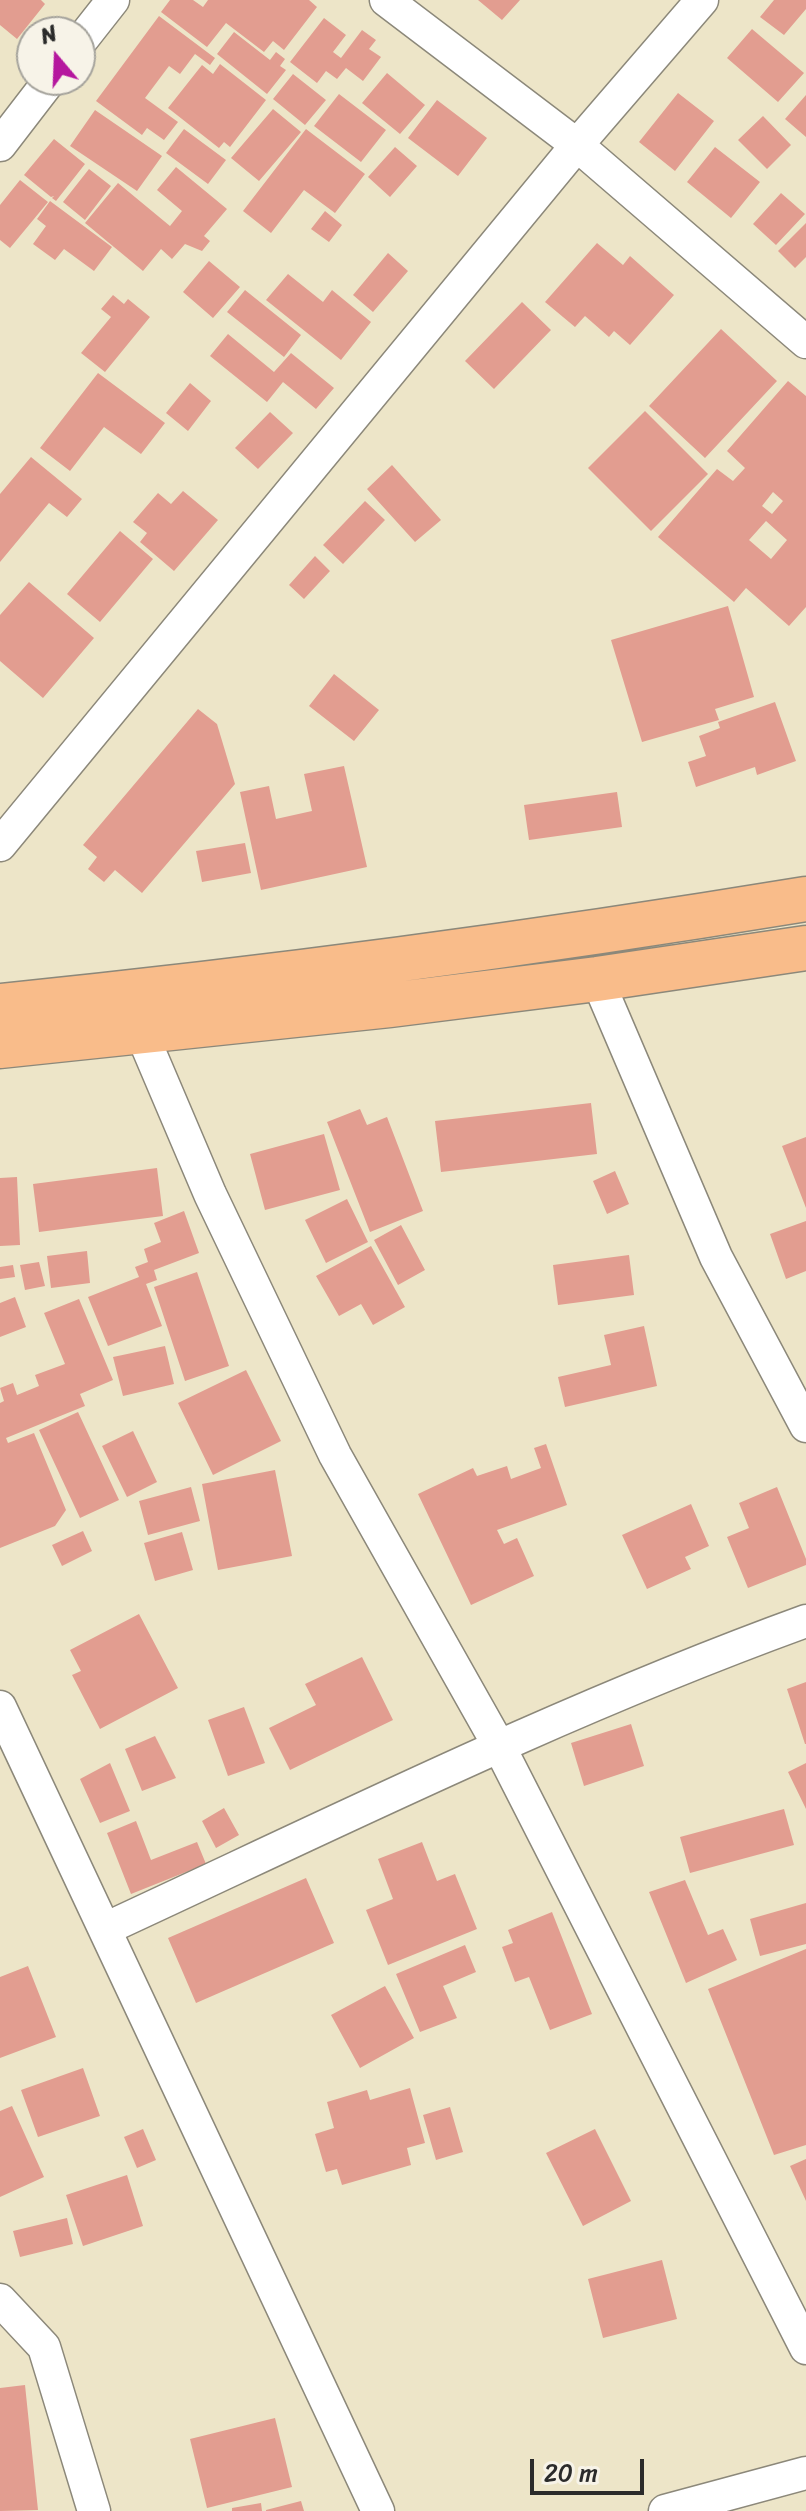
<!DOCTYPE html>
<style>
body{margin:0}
#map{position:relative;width:806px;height:2511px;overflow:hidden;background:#ede5c8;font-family:Sriracha,sans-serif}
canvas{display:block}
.north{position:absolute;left:16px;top:16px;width:80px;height:80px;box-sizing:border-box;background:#f7f3e8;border:2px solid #a5a39c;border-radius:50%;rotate:341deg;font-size:22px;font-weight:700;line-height:32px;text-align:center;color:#2b2b2b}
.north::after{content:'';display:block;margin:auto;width:28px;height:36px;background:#b5179e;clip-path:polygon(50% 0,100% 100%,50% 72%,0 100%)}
.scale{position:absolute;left:530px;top:2459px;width:114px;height:36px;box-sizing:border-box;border:4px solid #2b2b2b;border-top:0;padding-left:10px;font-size:24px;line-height:28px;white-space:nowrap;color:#2b2b2b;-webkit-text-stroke:6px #f7f3e8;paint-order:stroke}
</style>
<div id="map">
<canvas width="806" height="2511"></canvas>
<div class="north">N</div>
<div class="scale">20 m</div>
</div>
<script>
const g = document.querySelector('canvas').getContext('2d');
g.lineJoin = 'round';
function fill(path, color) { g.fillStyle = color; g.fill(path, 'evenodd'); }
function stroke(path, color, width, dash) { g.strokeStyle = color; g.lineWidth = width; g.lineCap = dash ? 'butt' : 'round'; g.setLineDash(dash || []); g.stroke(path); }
const building = new Path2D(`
 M0,0h41l4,4 -28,35 -17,-14z
 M170,0h23l10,7 5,-7h101l8,7 -33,43 -11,-9 -9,11 -38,-29 -19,24 -46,-35z
 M478,0h42l-18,20z
 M774,0h32v9l-22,26 -24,-18z
 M159,16l56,42 -5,7 -15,-11 -15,20 -11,-8 -24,32 33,24 -14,18 -17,-12 -5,7 -46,-34z
 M324,18l22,17 -13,17 8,6 21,-28 14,10 -7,9 12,8 -18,24 -17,-13 -9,11 -11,-8 -9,12 -27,-21z
 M752,29l52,44 -26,29 -51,-44z
 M234,32l36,28 6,-8 9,7 -5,7 6,4 -19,24 -50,-40z
 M220,64l46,36 -36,47 -6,-5 -5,6 -51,-40 34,-43 11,9z
 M387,73l38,32 -25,29 -38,-31z
 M293,74l33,26 -21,25 -32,-26z
 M678,93l36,28 -39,50 -36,-29z
 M339,94l47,36 -25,32 -47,-36z
 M806,95v42l-21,-18z
 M437,100l50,38 -29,38 -50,-38z
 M273,109l28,23 -42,49 -28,-23z
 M95,110l67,46 -25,35 -67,-45z
 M763,116l28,29 -24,24 -29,-29z
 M184,129l42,31 -18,24 -42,-31z
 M306,129l59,45 -30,39 -31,-23 -33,43 -28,-22z
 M54,139l31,25 -29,37 -4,-3 2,-2 -3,1 -27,-22z
 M395,147l22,19 -27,31 -22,-20z
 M715,147l45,35 -29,36 -44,-36z
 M176,167l51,42 -23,27 6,5 -8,10 -17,-7 -13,15 -11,-10 -18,22 -58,-48 33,-40 52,43 12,-15 -25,-21z
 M89,169l22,17 -26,34 -22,-18z
 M20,180l28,22 -38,46 -10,-8v-35z
 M781,193l24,21 -29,31 -23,-21z
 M50,201l62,46 -18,24 -30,-22 -9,11 -22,-16 13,-18 -9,-7z
 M325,211l17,14 -13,17 -18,-13z
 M806,223v34l-11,11 -17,-17z
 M597,243l26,22 7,-9 44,39 -44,50 -16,-14 -5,6 -24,-21 -10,11 -30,-25z
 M388,253l20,18 -35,41 -20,-17z
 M209,261l31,26 -27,31 -30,-26z
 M288,274l35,28 9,-12 39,32 -30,38 -75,-60z
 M245,290l56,45 -17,22 -57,-45z
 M113,295l11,9 4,-5 22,18 -45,55 -24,-19 30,-36 -10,-8z
 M522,302l29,28 -57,59 -29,-28z
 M721,329l56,52 -72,77 -56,-52z
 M228,334l46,38 17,-19 43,35 -18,21 -33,-27 -16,20 -57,-46z
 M98,373l67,50 -24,31 -37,-27 -34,44 -30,-23z
 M788,381l18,15v211l-17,19 -43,-38 -12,14 -76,-65 59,-68 16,12 12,-13 -18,-17zM773,492l10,9 -11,13 -10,-8zM766,521l21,19 -16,19 -22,-19z
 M190,383l21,18 -23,30 -22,-18z
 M645,411l63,63 -57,57 -63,-63z
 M270,412l23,21 -35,36 -23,-21z
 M31,457l51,42 -15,18 -18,-14 -49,59v-68z
 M392,465l49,55 -26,22 -48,-53z
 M183,491l35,29 -44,51 -34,-29 7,-9 -14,-11 25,-29 13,11z
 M365,501l20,19 -42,44 -20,-19z
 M120,531l33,28 -53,63 -33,-28z
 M315,556l15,15 -26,28 -15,-14z
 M29,582l65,56 -51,60 -43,-37v-46z
 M728,606l26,91 -39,12 4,11 -77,22 -31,-102z
 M334,674l45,36 -25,31 -45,-35z
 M775,702l21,59 -39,14 -2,-8 -59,20 -8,-25 18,-6 -7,-20 21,-8 -2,-6z
 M198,709l19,15 18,60 -93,109 -27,-23 -11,12 -16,-13 9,-12 -14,-12z
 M344,766l23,101 -106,23 -21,-98 29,-6 7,33 36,-8 -8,-37z
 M617,792l5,35 -93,13 -5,-35z
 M245,843l6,30 -49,9 -6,-31z
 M591,1103l6,51 -156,18 -6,-51z
 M360,1109l7,16 20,-8 36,94 -53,21 -43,-110z
 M324,1134l16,56 -75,20 -15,-56z
 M806,1137v71l-24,-62z
 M157,1168l6,48 -124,16 -6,-48z
 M615,1171l14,33 -22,10 -14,-33z
 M17,1177l3,68 -20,1v-68z
 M347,1199l21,43 -42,21 -21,-43z
 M184,1211l15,42 -45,17 3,10 -11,4 16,42 -54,20 -20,-49 51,-20 -4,-10 13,-5 -4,-13 17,-7 -7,-19z
 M806,1221v50l-20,8 -16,-45z
 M401,1225l24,45 -27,15 -24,-45z
 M371,1246l34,61 -32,18 -12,-21 -22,12 -23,-40z
 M87,1251l3,32 -39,5 -4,-32z
 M629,1255l5,40 -76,10 -5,-40z
 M39,1262l6,24 -20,4 -5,-25z
 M13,1265l2,12 -15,2v-12z
 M197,1272l32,94 -44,15 -31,-94z
 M15,1297l11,30 -26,10v-34z
 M79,1299l34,81 -33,14 5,12 -79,32 2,5 26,-10 32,77 -11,16 -55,22v-145l4,-2 -4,-13 13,-5 4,12 22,-9 -4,-11 30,-11 -21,-51z
 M644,1326l13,60 -92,21 -7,-30 53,-12 -7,-30z
 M165,1346l9,38 -51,12 -10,-39z
 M246,1370l35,71 -68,34 -35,-72z
 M78,1412l41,88 -39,18 -41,-88z
 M133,1431l24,51 -30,15 -25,-51z
 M546,1444l21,61 -70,25 7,14 13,-6 17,38 -63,29 -53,-111 55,-26 4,8 30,-10 4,13 30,-11 -7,-20z
 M275,1470l17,86 -74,14 -16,-86z
 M191,1487l9,34 -52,14 -9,-34z
 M777,1487l29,72v6l-58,23 -21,-51 22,-9 -10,-25z
 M691,1504l18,42 -24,11 6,12 -44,20 -25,-54z
 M83,1531l9,20 -30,15 -10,-21z
 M182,1532l11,38 -38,11 -11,-38z
 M139,1614l39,74 -78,41 -28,-54 9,-4 -11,-21z
 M362,1657l31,63 -103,50 -21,-42 47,-23 -11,-21z
 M806,1682v62h-1l-18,-55z
 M244,1707l21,56 -37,13 -20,-56z
 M631,1724l13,42 -60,20 -13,-43z
 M155,1736l21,42 -34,13 -17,-42z
 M110,1763l20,48 -30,12 -20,-44z
 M806,1763v46l-18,-37z
 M224,1808l15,27 -23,13 -14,-27z
 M784,1809l10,36 -104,28 -10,-36z
 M136,1821l15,39 46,-18 9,22 -75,30 -24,-61z
 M422,1842l15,39 18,-7 22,55 -89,36 -22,-55 27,-11 -15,-40z
 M306,1878l28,65 -138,60 -28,-65z
 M685,1880l23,55 15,-6 14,31 -51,23 -37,-91z
 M806,1903v41l-46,12 -10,-37z
 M552,1912l40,102 -42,16 -21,-53 -14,5 -13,-35 11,-4 -5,-13z
 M465,1945l11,27 -33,14 14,32 -37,14 -24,-58z
 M806,1949v196l-32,10 -66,-166z
 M28,1966l28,71 -56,21v-81z
 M385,1986l29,52 -54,30 -29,-53z
 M83,2068l17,48 -62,21 -17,-47z
 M410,2088l15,55 -18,5 4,17 -69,20 -5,-16 -11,3 -11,-38 19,-6 -7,-26 40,-12 3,10z
 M12,2106l32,71 -44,20v-86z
 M450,2107l13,45 -27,8 -13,-45z
 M143,2129l13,31 -19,8 -13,-31z
 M595,2129l36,72 -48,25 -37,-73z
 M806,2159v42l-16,-35z
 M127,2175l16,51 -60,20 -17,-51z
 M67,2218l6,26 -53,13 -7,-26z
 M662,2260l15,59 -74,19 -15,-59z
 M25,2385l13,125 -38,1v-123z
 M275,2418l17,69 -85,21 -17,-69z
 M301,2501l3,10h-38v-1z
 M261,2503l1,8h-30v-3z`);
const minor = new Path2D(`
 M386,0l191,145 229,197
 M80,42l33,-42
 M0,145l50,-65
 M0,845l577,-700 125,-145
 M597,979l119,278 90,169
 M141,1032l69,162 125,261 164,291 307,602
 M0,1707l378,804
 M105,1929c231,-107 461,-221 701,-308
 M0,2300l44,47 50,164
 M665,2511l141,-38`);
const primary = new Path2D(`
 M0,1006c270,-27 538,-63 806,-107
 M0,1046l390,-41 207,-26 209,-31`);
fill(building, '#e29d90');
stroke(minor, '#8c887a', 35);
stroke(primary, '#8c887a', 47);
stroke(minor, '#fff', 32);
stroke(primary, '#f9bc8a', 44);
</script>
